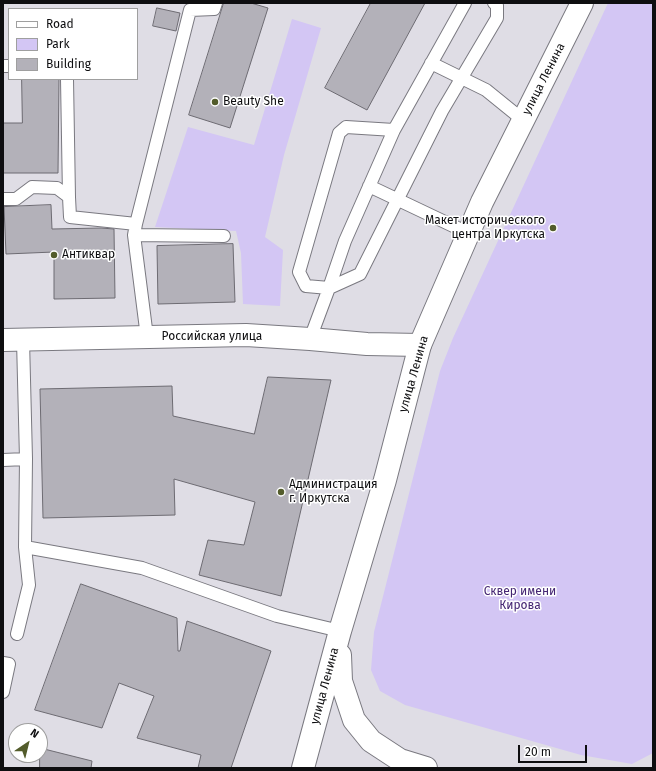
<!DOCTYPE html>
<meta charset="utf-8">
<style>
body{margin:0}
#map{position:relative;width:656px;height:771px;overflow:hidden;background:#dfdde5;font-family:"Fira Sans",sans-serif}
canvas{display:block}
.frame{position:absolute;inset:0;border:4px solid #0e0e10;pointer-events:none}
.legend{position:absolute;left:8px;top:8px;width:130px;height:72px;box-sizing:border-box;background:#fff;border:1px solid #9f9f9f;margin:0;padding:5px 7px;list-style:none;font-size:12px;color:#0e0e10}
.legend li{display:flex;align-items:center;gap:8px;height:20px}
.legend b{width:20px;border:1px solid #9f9f9f}
.north{position:absolute;left:8px;top:723px;width:40px;height:40px;box-sizing:border-box;background:#fff;border:1px solid #9f9f9f;border-radius:50%;rotate:35deg;font-size:11px;font-weight:700;line-height:16px;text-align:center;color:#0e0e10}
.north::after{content:'';display:block;margin:auto;width:14px;height:18px;background:#535c2b;clip-path:polygon(50% 0,100% 100%,50% 72%,0 100%)}
.scale{position:absolute;left:518px;top:745px;width:69px;height:18px;box-sizing:border-box;border:2px solid #0e0e10;border-top:0;padding-left:5px;font-size:12px;line-height:14px;white-space:nowrap;color:#0e0e10;-webkit-text-stroke:3px #fff;paint-order:stroke}
</style>
<div id="map">
<canvas width="656" height="771"></canvas>
<div class="frame"></div>
<ul class="legend">
<li><b style="height:5px;background:#fff"></b>Road</li>
<li><b style="height:11px;background:#d3c6f4"></b>Park</li>
<li><b style="height:11px;background:#b3b1b9"></b>Building</li>
</ul>
<div class="north">N</div>
<div class="scale">20 m</div>
</div>
<script>
const g = document.querySelector('canvas').getContext('2d');
g.lineJoin = 'round';
function fill(path, color) { g.fillStyle = color; g.fill(path, 'evenodd'); }
function stroke(path, color, width, dash) { g.strokeStyle = color; g.lineWidth = width; g.lineCap = dash ? 'butt' : 'round'; g.setLineDash(dash || []); g.stroke(path); }
function write(font, color, halo, rows, align = 'center') {
  g.font = font + ' "Fira Sans",sans-serif'; g.lineWidth = 3; g.setLineDash([]); g.textBaseline = 'middle'; g.strokeStyle = halo; g.fillStyle = color; for (const [text, x, y, turn = 0] of rows) {
    g.save(); g.translate(x, y); g.rotate((+turn || 0) * Math.PI / 180); g.textAlign = isNaN(turn) ? turn : align; if (halo) g.strokeText(text, 0, 0); g.fillText(text, 0, 0); g.restore();
  }
}
const green = new Path2D(`
 M608,3h45v750l-21,11 -51,-9 -176,-50 -25,-14 -9,-21 3,-38 66,-261 13,-33z
 M292,19l29,9 -37,127 -19,82 18,13 -3,56 -37,-2 -2,-51 -5,-22 -81,-4 33,-100 66,18z`);
const building = new Path2D(`
 M224,3h27l17,5 -38,120 -41,-13z
 M371,3h54l-58,107 -42,-22z
 M157,8l23,5 -4,18 -23,-5z
 M22,79h37l-1,94h-55v-50h19z
 M51,205l1,24 49,-1 13,1 1,69 -61,1v-47l-48,2 -2,-47z
 M233,244l2,58 -77,2 -1,-58z
 M268,377l63,3 -50,216 -82,-21 9,-35 36,5 11,-43 -81,-23 1,36 -132,3 -3,-129 132,-3 1,30 81,18z
 M81,584l96,34 1,33h2l7,-30 84,30 -40,117h-33l3,-13 -64,-17 17,-42 -35,-13 -17,45 -67,-18z
 M40,748l52,13 -1,7h-51z`);
const service = new Path2D(`
 M431,63l55,27 37,30
 M3,66h6
 M67,79l2,118
 M394,130l-48,-3 -7,6 -40,139 7,14 23,2 16,-47 49,-111 71,-127
 M369,186l99,47
 M3,199h13l16,-12 25,1 12,9 1,20 66,7
 M134,235l90,1
 M147,337l-13,-102 2,-11 54,-214 24,-1 2,-6
 M310,339l19,-51 31,-14 82,-163 55,-93v-13l-3,-2
 M23,340l3,119 -1,88 117,21 135,48 63,15
 M3,460l23,-1
 M17,634l12,-49 -4,-38
 M3,663l6,1 -6,28`);
const tertiary = new Path2D(`
 M3,340l243,-5 64,4 57,5 53,1`);
const secondary = new Path2D(`
 M340,655l1,26 13,39 17,21 29,19 26,8
 M303,768l37,-137 45,-151 35,-135 62,-143 100,-199`);
const markers = [
 [215,102,4,"#535c2b"],
 [553,228,4,"#535c2b"],
 [54,255,4,"#535c2b"],
 [281,492,4,"#535c2b"]
];
const streetNames = [
 ["улица Ленина",544,79,-63],
 ["Российская улица",212,337],
 ["улица Ленина",414,374,-74],
 ["улица Ленина",325,686,-75]
];
const poiNames = [
 ["Beauty She",223,102],
 ["Макет исторического",545,221,"right"],
 ["центра Иркутска",545,235,"right"],
 ["Антиквар",62,255],
 ["Администрация",289,485],
 ["г. Иркутска",289,499]
];
const parkNames = [
 ["Сквер имени",520,592],
 ["Кирова",520,606]
];
fill(green, '#d3c6f4');
fill(building, '#b3b1b9');
stroke(building, '#6d6b72', 1);
stroke(service, '#7a7980', 14);
stroke(tertiary, '#7a7980', 24);
stroke(secondary, '#7a7980', 24);
stroke(service, '#fff', 12);
stroke(tertiary, '#fff', 22);
stroke(secondary, '#fff', 22);
for (const [x, y, r, color] of markers) { const dot = new Path2D(); dot.arc(x, y, r, 0, 2 * Math.PI); g.fillStyle = color; g.fill(dot); stroke(dot, '#fff', 1.5); }
write('12px', '#0e0e10', '#fff', streetNames);
write('12px', '#0e0e10', '#fff', poiNames, 'left');
write('12px', '#452673', '#fff', parkNames);
</script>
